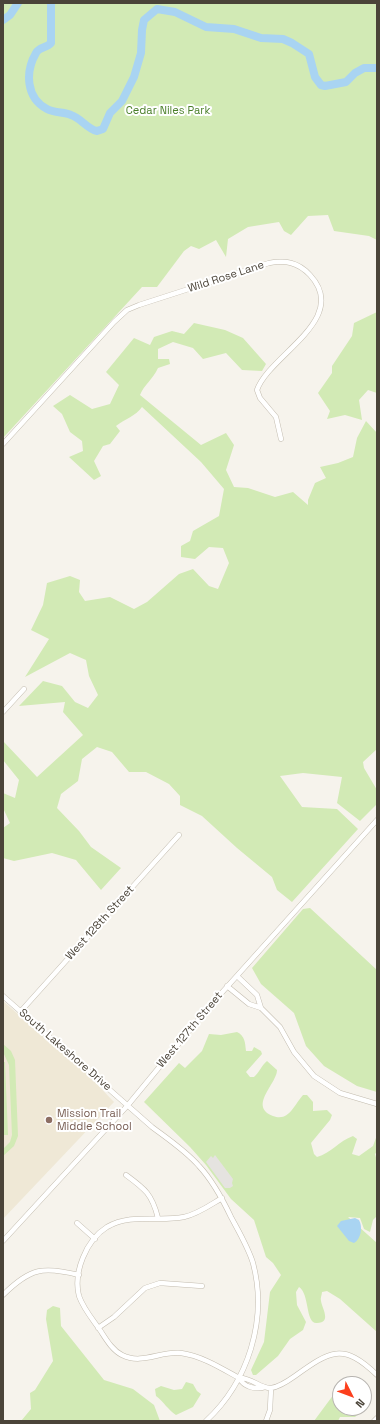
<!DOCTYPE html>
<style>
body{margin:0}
#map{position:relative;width:380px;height:1424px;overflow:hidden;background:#f6f3ec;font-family:"Space Grotesk",sans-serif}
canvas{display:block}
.frame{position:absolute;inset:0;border:4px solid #4b4439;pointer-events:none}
.north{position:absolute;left:332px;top:1376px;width:40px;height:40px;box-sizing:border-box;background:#fff;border:1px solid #b7b4b0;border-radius:50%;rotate:132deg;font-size:11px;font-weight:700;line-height:16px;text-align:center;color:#4b4439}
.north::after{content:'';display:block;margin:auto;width:14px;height:18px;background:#fc3f1d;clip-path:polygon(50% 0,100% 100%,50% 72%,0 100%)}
</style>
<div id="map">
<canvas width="380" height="1424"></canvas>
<div class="frame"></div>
<div class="north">N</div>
</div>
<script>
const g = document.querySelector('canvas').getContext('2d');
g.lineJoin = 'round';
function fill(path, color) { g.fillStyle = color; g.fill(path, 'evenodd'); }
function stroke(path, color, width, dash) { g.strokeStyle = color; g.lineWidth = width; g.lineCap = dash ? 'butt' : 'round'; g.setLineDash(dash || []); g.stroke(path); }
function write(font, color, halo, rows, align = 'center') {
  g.font = font + ' "Space Grotesk",sans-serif'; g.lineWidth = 4; g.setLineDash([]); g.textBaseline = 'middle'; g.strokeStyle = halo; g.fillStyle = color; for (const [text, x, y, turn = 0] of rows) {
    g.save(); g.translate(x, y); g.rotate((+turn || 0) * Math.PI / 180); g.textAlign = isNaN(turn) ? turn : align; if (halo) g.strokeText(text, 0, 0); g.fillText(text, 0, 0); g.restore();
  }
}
const education = new Path2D(`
 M3,1001l86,75 25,26 -111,117z`);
const green = new Path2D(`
 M3,3h374v237l-8,-4 -35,-5 -6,-16 -20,1 -17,19 -7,-4 -5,-9 -31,5 -20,12 -2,18 -10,-17 -17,9 -8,-3 -7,5 -27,36h-15l-139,151z
 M377,312v81l-9,-3 -9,10 3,20 -17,-5 -18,4 3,-8 -12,-18 14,-20v-7l20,-30 2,-13z
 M194,323l31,7 18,8 23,26 -4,7 -20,-1 -16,-17 -23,6 -10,-11 -20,-6 -15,7v10h11l1,5 -12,4c-5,11 -14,17 -18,27l61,50 25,-12 8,12 -8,25 8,17 14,1 27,9 18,-5 15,13v-5l7,-17 11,-5 -6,-11 18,-4 15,-6 4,-19 9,-17 11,12v316l-14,13 1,6 13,22v14l-17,17 -23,-18 5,-26 -39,-4 -23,3 22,31 35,2 21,20 -66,73 -15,-12 -5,-13 -35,-29 -35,-32 -22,-11v-9l-11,-12 -23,-12h-17l-17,-20 -15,-5 -15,12 -4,22 -17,13 -4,14 22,23 12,16 30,21 -20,22 -25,-30 -24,-7 -38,8 -11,-3v-30l7,-5 -7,-15v-15l12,5 4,-18 -16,-20v-19l34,36 46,-42 -20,-23 2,-10 -46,4 24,-25 19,5 13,16 13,6 10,-13 -9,-19 -3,-16 -16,-7 -45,24 24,-38 -18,-9 12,-25 4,-22 23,-7 10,4 -1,12 6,9 25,-4 24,12 13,-7 32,-28 14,-5 16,17 9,3 11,-26 -6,-15 -14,-1 -14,12 -14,-2v-11l9,-5 3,-10 26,-15 5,-27 -23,-27 -59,-55c-6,9 -17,12 -26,19l4,5 -10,13 -7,2 -9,15 7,15 -7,4 -25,-23 14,-6 -1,-10 -12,-9 -8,-18 -9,-8 17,-11 22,14 18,-5 9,-19 -13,-13 28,-34 16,7 4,-8 18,-6 12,3z
 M310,908l67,62v122l-20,-6 -33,-20 -18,-20 -12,-33 -33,-29 -9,-16 51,-59z
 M237,1032c8,4 8,10 9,19h6l2,-4 7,4 1,3 -16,18 4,5h4c5,-4 7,-11 13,-16l10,9c0,14 -29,36 -4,46 16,6 21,-11 30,-21h4l6,7v9l14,-1 5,5 -2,5 -19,23 3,11 3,3c14,-4 22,-16 36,-21l4,3 -5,15 7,2 14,-10 4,-11v17l-2,2 2,7v55l-4,4 -3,12 -6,-3 -4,-11 -12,-1 29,26v89l-37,-33 -13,-8 -5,1c0,3 -2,6 -1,9 1,7 11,22 -4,22 -12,1 -7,-29 -18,-36l-3,5 1,13 9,17 -3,8 -13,9 -12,17 -22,19h-3l-2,-5 13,-28 6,-50 11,-17 -8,-12 -7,-6 -12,-37 -23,-21 -25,-34 -16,-18 -46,-45 35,-39 6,5 17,-17 7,-17 12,1z
 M3,1044l8,7 4,9 3,76 -4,10 -11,10v-7l7,-7 2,-7 -3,-70 -6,-13z
 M3,1062h2l3,73h-5z
 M53,1306l7,2 1,18 43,54 29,9 21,16 6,16h-139l10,-12 -1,-16 5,-3 18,-29 -7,-42 1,-9z
 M186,1382l7,2 4,7 4,3 -8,13 -17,8c-8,-5 -12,-13 -20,-19l-1,-7 6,-3 13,4 8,-1z
 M364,1387l6,8 -4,11 -11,11h-15l-2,4h-24l20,-27 6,-2v16h24z`);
const parking = new Path2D(`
 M215,1155l18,24 -1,4 1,3 -3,2h-5l-19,-26 5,-6 2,2z`);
const water = new Path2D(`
 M355,1218l4,2c4,7 2,19 -5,23l-5,-2 -12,-15 4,-5z`);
const river = new Path2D(`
 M51,3v40c-4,5 -12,4 -15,10 -11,19 -10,45 11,56 8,4 17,3 24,6 10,3 16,14 26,16l6,-2 7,-16 12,-12 12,-24 7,-24 1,-23 2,-10 13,-11 18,3 31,15 28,2 27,9 22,1 9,4 17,11 6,23 6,8 4,1 21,-4 9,-9 9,-5h13
 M3,20l7,-5 8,-12`);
const minor = new Path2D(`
 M3,444l111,-122 13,-12 12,-5 130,-42c16,-3 29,-1 41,12 41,44 -41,80 -53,115l3,8 16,19 5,22
 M3,712l21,-23
 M227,986l22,18 12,4 -4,-13 -20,-19
 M3,996l149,131c16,12 34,24 47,39 14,15 23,32 32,51 8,15 17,30 22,46 15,57 -5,119 -47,158
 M261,1008l19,19 14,25 20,24 26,17 37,11
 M21,1011l158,-176
 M126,1175c19,14 26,19 32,43
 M222,1198c-12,7 -24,16 -38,19 -26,5 -53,-4 -77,10 -21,13 -34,46 -28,69 4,12 14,24 21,34 6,9 12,20 22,25 20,10 38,-4 59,-2 21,3 40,15 58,25 12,-1 22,11 32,10 8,-1 17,-7 24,-12 35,-25 48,-34 82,-1
 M77,1223l18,16
 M3,1241l125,-136 80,-97 169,-188
 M3,1295c27,-27 40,-29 76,-20
 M98,1328l16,-11 31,-29 15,-5 42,3
 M239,1378c5,9 16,12 26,9
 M266,1421l4,-11 1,-22
 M374,1421l3,-3`);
const markers = [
 [49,1120,4,"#8d6e63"]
];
const parkNames = [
 ["Cedar Niles Park",168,111]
];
const streetNames = [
 ["Wild Rose Lane",226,277,-18],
 ["West 128th Street",100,923,-48],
 ["West 127th Street",190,1030,-50],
 ["South Lakeshore Drive",65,1050,41]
];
const educationNames = [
 ["Mission Trail",57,1114],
 ["Middle School",57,1127]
];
fill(education, '#efe8d6');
fill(green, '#d2eab5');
fill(parking, '#e5e3e0');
fill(water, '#a9d4f2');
stroke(river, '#a9d4f2', 8);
stroke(minor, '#c2bbae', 5.5);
stroke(minor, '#fff', 4.5);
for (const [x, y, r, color] of markers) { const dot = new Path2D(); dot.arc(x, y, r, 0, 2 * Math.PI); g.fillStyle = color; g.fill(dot); stroke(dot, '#fff', 1.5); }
write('11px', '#4a7f2a', '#fff', parkNames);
write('11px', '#4b4439', '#fff', streetNames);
write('11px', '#785e54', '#fff', educationNames, 'left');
</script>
